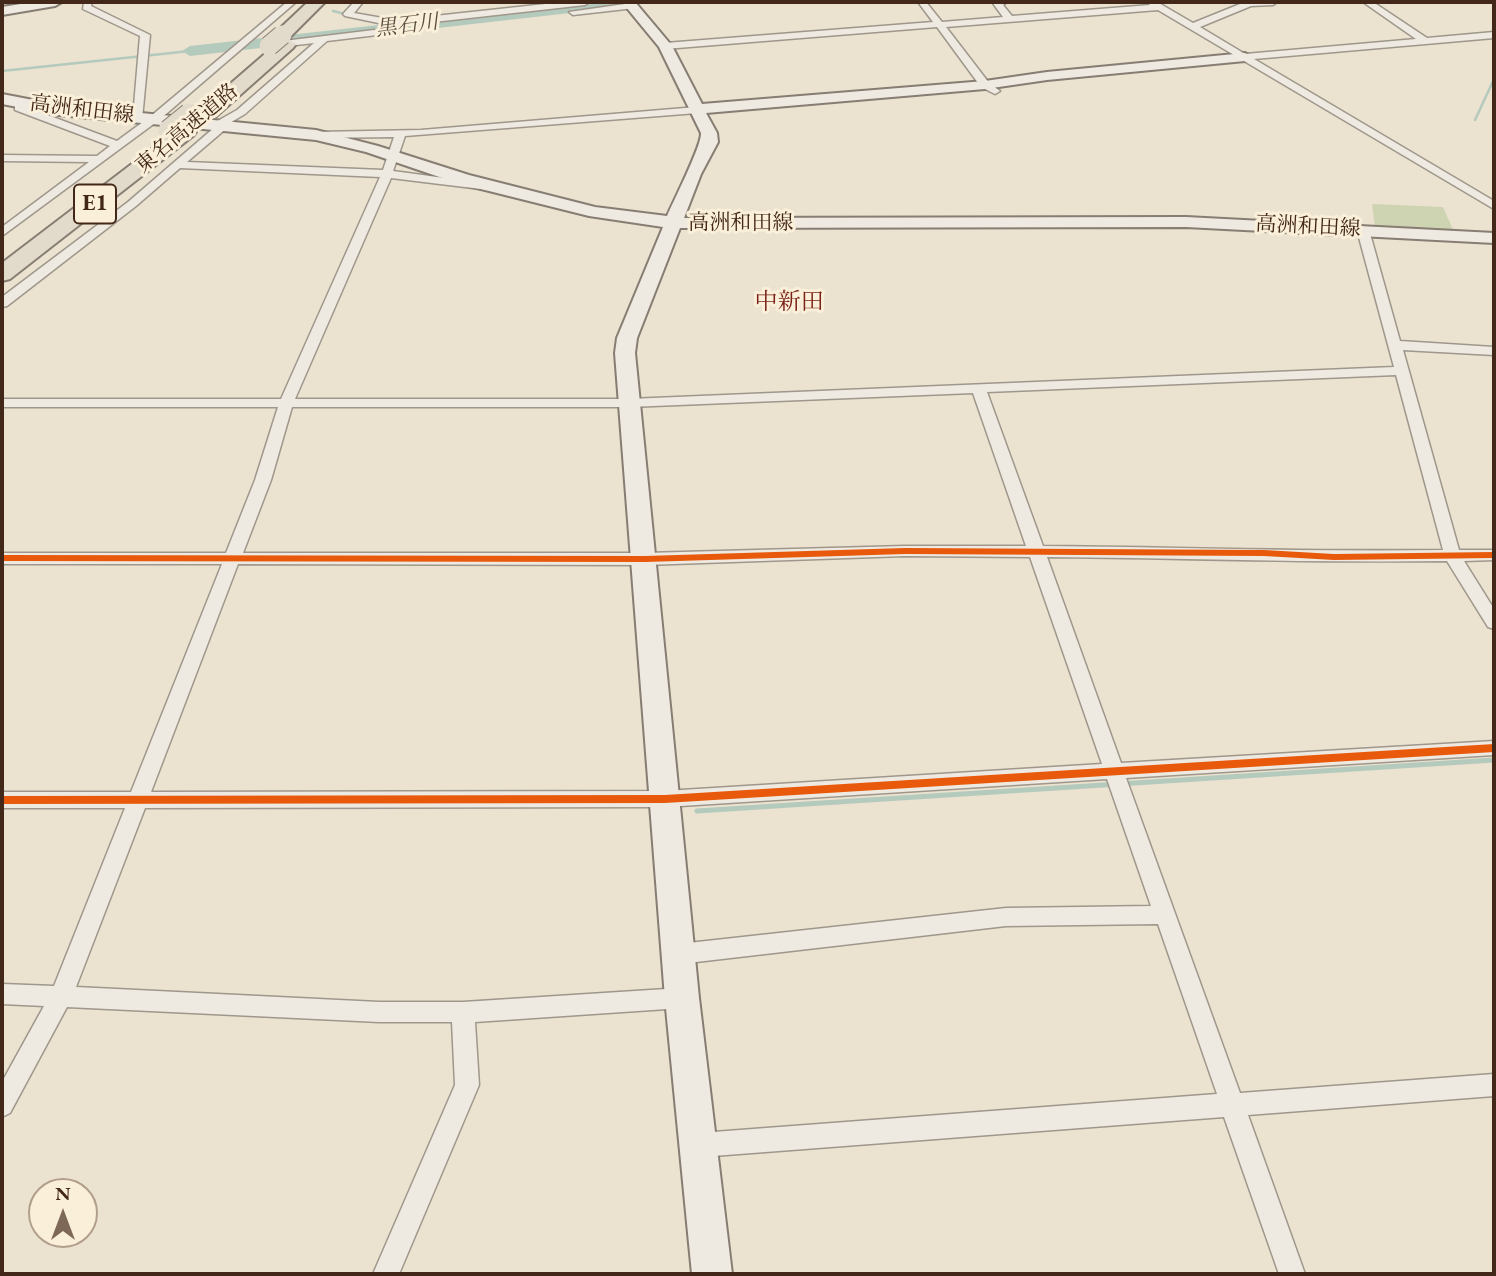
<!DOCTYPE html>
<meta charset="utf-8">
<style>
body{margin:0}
#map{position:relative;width:1496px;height:1276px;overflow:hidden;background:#ebe2d0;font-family:"EB Garamond",serif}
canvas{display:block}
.frame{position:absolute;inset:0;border:4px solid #432718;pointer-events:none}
.north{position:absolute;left:28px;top:1178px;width:70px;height:70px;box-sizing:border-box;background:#faefd9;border:2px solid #b19f8c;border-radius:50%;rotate:0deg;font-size:19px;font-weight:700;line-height:28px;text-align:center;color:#432718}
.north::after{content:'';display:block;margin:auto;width:24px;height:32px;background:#7e6858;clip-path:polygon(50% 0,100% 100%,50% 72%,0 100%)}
</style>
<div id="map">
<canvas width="1496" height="1276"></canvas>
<div class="frame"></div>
<div class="north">N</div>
</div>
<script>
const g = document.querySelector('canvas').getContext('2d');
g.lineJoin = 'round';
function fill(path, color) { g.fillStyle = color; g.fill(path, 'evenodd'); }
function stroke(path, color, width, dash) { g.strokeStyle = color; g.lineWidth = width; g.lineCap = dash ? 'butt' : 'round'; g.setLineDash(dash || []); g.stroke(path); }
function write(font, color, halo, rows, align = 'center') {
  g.font = font + ' "EB Garamond","Noto Serif JP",serif'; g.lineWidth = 6; g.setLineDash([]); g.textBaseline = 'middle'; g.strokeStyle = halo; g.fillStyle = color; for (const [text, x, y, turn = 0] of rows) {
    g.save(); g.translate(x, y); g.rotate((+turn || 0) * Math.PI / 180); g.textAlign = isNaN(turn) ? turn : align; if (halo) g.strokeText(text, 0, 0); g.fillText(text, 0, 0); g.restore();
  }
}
const green = new Path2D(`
 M1372,204l71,3 11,25 -79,-5z`);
const streamFar1 = new Path2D(`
 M333,11l48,12
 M394,25l14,1
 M2,71l188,-20
 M1475,120l19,-41`);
const stream = new Path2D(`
 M697,811l797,-51`);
const river = new Path2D(`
 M585,2h46l-8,5 -433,49 -8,-5 8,-5z`);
const street = new Path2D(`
 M84,2h8l-1,4 59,29 -8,84 -9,-2 7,-81 -57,-27z
 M287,2h9l-137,118 -157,116v-9l87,-65 -87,-1v-6l95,1 13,-10 -95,-36v-4l5,-4h8l-2,5 91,34 34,-25z
 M354,2h9l-9,11 34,6h19l157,-17h25l-4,3 -178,20h-19l-43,-9 -2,-2z
 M918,2h8l16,20 61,-5 -11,-15h15l-4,3 9,11 138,-11 -3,-3h10l36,21 52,-21h32l-4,3 -22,1 -51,21 45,27 171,-15 -53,-37h10l54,36 67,-6v6l-240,21 240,142v8l-336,-199 -212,17 43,56 11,8 -5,3 -14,-7 -44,-60 -272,22 -5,-3 5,-3 268,-21z
 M632,3l4,3 -1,2 -62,7 -4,-3z
 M374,30l3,1v4l-50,6 -82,73 -17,10v3l-41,35 196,8 11,-33 -78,1 -5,-3 5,-3 105,-2 276,-23 5,3 -5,3 -292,23 -12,35 96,13 6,3 -6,3 -98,-12 -96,221h334l765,-32 -37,-137 6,-4 6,4 31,111 94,6v8l-91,-5 56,200h35v10l-30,1 30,48v20l-6,-2 -41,-66c-133,2 -267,-3 -400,-4l74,206 373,-22v14l-368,23 114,315 254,-19v22l-246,19 57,159h-26l-55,-157 -524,40 -9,-3 -3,-9 3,-9 9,-3 517,-39 -59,-170 -152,2 -327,38 -8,-3 -3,-7 3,-7 8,-3 327,-36 145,-2 -44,-127 -442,28 -520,1 -69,179 303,15h84l219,-14 8,3 3,7 -3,7 -8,3 -207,14 4,63 -80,189h-26l82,-189 -3,-63h-73l-312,-15 -57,106 -8,4v-35l42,-76 -42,-2v-20l52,2 71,-178h-123v-16h129l91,-228h-220v-11h224l29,-73 23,-73h-276v-8h279l99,-222 -200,-9 -44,38 -129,100 -5,1v-10l126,-95 87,-75 -1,-4 23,-13 77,-67 -44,5 -5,-3 2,-2zM1396,375l47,175c-133,2 -267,-3 -400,-4l-56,-154zM973,393l53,153h-121l-260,7h-402l28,-73 21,-73h337zM905,556l125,1 72,207 -437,27 -514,1 87,-228 407,1z`);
const secondary = new Path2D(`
 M33,2h29l-7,4 -53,9v-8z
 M622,2h13l37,44 30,58 283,-23 62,-9 198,-19 7,4 -7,4 -198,19 -62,9 -279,24 11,20 1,9 -17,32 -17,44 502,-1 308,16v10l-308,-16 -506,1 -43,110 -2,15 64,645 33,276h-40l-27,-276 -50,-645 2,-15 46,-111 -74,-11 -132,-33 -91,-31 -50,-12 -257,-25 -57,-11v-10l57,11 257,25 62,16 91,29 126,32 72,9c7,-16 35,-71 34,-83l-42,-86z`);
const highway = new Path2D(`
 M308,2h17l-37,37 8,5 -3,4 -80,71h-14l-3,-4 3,-4 82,-71 -8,-5z
 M186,126l7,2 3,4 -3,4 -183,143 -8,2v-18l177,-135z`);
const highwayBridge = new Path2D(`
 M269,46l13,-11
 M168,130l21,-17`);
const cycleway = new Path2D(`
 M905,548l359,2 70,4 160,-2v6l-160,2 -70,-4 -359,-2 -260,8 -643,-1v-6l643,1z
 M1494,744v8l-829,51 -663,1v-8l663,-1z`);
const farWaternames = [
 ["黒石川",407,26,-7]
];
const farStreetnames = [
 ["高洲和田線",82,110,7],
 ["東名高速道路",187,129,-40],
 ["高洲和田線",741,223],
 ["高洲和田線",1308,227,3]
];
const shields = [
 [95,204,42]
];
const shieldNames = [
 ["E1",95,204]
];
const farQuarternames = [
 ["中新田",789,303]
];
fill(green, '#ced3b1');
stroke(streamFar1, '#b4cabd', 2.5);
stroke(stream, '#b4cabd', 5);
fill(river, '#b4cabd');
stroke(street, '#9f978b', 3);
stroke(secondary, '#877d72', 4);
stroke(highway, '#877d72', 4);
fill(street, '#eeeae1');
fill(secondary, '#eeeae1');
fill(highway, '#e2dacb');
stroke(highwayBridge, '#877d72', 21, []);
stroke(highwayBridge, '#e2dacb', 19);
fill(cycleway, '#e8590c');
write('italic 21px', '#5a4d3f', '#faefd9', farWaternames);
write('21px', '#432718', '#faefd9', farStreetnames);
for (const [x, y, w] of shields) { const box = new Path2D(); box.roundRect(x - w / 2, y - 19.5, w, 39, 5); g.fillStyle = '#faefd9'; g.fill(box); stroke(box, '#432718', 2); }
write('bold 23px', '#432718', null, shieldNames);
write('23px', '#7a1f14', '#faefd9', farQuarternames);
</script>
